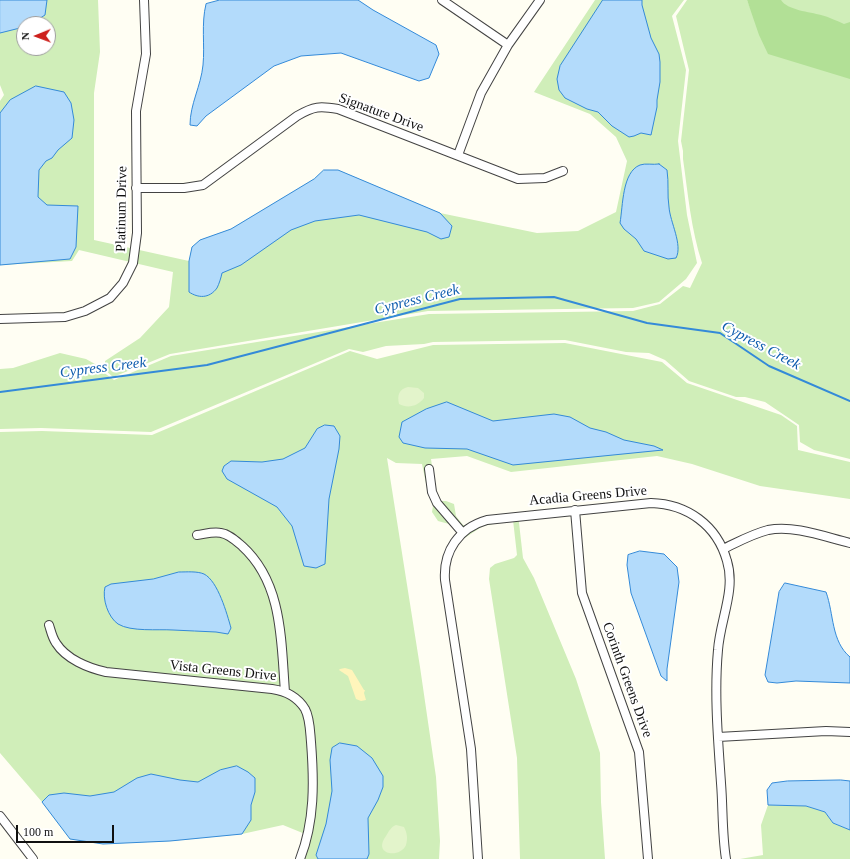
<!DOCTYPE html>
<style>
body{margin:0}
#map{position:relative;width:850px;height:859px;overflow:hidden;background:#fffef3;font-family:"Times New Roman",serif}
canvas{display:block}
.north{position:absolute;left:16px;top:16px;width:40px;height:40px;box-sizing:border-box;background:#fff;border:1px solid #9f9f9f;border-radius:50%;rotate:269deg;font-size:11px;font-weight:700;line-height:16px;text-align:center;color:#101010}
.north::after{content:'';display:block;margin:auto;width:14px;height:18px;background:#cd201c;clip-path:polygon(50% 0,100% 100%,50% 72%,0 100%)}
.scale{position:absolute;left:16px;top:825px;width:98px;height:18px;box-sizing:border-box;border:2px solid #101010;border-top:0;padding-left:5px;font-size:12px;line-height:14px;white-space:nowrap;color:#101010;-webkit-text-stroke:3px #fff;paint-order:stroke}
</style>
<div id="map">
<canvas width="850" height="859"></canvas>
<div class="north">N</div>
<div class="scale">100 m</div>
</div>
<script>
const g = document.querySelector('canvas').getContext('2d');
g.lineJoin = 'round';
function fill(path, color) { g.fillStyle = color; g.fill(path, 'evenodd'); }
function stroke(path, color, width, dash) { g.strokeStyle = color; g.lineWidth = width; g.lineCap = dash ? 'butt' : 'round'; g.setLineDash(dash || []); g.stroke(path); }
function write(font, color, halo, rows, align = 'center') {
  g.font = font + ' "Times New Roman",serif'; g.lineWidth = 4; g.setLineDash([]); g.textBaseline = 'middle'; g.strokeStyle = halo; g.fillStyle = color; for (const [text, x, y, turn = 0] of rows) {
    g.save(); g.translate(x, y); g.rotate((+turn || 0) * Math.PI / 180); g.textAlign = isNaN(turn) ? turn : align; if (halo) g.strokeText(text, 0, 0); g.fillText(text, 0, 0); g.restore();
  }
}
const green = new Path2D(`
 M0,0h98l2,52 -6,41v147l95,21 3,-14 8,-7 31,-11 83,-50 10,-9h14l102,43 97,20 41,-2 38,-19 11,-51 -11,-24 -26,-23 -56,-22 61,-92h89l-12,16 14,54 -8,71 9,74 10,48 -11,16 -27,23 -26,6 -205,3 -258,43 -57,23 -8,-7v-9l35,-23 29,-31 4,-35 -94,-22 -7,11 -72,4v-164l4,-6 -4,-10zM24,24h24v24h-24z
 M687,0h60l4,10v-10h99v459l-36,-9 -14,-8 -1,-17 -34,-23 -20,-5h-9l-47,-16 -24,-21 -16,-7 -23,-1 -61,-12 -132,2 -9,2 -38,2 -23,6 -14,-3 -198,83 -110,-4 -41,1v-60l13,-1 47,-15 26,6 16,9 1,4 11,8 57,-24 258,-42 204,-3 27,-7 23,-18 7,2 12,-25c-11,-34 -14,-69 -19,-104v-8l-2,-10 8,-71 -13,-54z
 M565,343l97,19 25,21 94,32 16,11 1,24 52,12v37l-90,-13 -68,-22 -35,-8 -146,16 -44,-16 -36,3 4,29 4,13h7l8,3 2,12 7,9h4l17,-9 34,-2 5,44 11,20 42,101 24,74 1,49 4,57h-85l-3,-101 -28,-179 1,-11 5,-4 19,-6 3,-3 -4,-35 -30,6 -20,13 -14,-15 -11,-3 -6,-9 1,-6 -5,-13 -6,-29 -26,-1 -9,-5 33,209 16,110 4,64 -1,18h-134l5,-23 -27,-11 -41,9 -72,7 -67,3 -33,-5 -28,-37 -42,-49v-321l42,-1 110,4 198,-84 27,8 56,-14z
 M768,805l38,1 19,6 8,11 17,7v29h-110l23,-4 -2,-30z`);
const forest = new Path2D(`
 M747,0h34c6,10 29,12 40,15 8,2 16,6 23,9l6,-2v57l-82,-25 -9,-19z`);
const sand = new Path2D(`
 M345,668l7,2 12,20h1l-1,3 2,7 -5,1 -5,-2 -8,-23 -9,-6 1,-1z`);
const pitch = new Path2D(`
 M408,387l10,1 6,5v5c-6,8 -16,11 -25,6 -2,-9 0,-15 9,-17z
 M396,825l8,2c3,6 4,11 2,18 -6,14 -34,10 -20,-9 3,-5 5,-9 10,-11z`);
const water = new Path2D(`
 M0,0h47l-2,15 -14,9h-7v3l-24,6z
 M220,0h138l15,10 63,35 3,9 -10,24 -10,3 -78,-28 -40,3 -27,10 -68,50 -9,10 -7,-1c0,-21 11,-39 13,-60 2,-20 -2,-41 3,-61z
 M603,0h39v5l9,33 8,16 1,8v20l-3,18v7l-6,28 -10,-2 -7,3 -5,1 -17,-11 -14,-14 -11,-3 -22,-11 -6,-8 -2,-11 3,-13z
 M36,86l28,6 7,11 3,17 -2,18 -14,12 -6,8 -6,3 -7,9 -1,27 9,8 31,1 -2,41 -6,12 -70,6v-152l10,-13z
 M659,164l8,6c2,13 0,25 2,37 1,15 14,38 7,51l-8,1 -24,-8 -8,-12 -12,-10 -4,-6c3,-17 2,-51 20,-58 5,-2 13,0 19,-1z
 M324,170h14l102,43 12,13 -3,11 -8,2 -14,-7 -68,-17 -44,6 -24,9 -50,35 -19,8c-1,5 -3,11 -5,15 -8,11 -19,10 -28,4v-31l3,-14 8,-7 31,-11 83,-50z
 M447,402l46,19 61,-7 16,3 20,11 16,4 18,8 30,6 9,4 -150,15 -46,-16 -42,-1 -22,-5 -4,-6 3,-15 24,-13z
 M325,425l9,1 6,10 -1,13 -10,50 -4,65 -9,4 -12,-2 -12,-40 -15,-19 -50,-28 -5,-8 2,-5 7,-5 31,1 21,-3 22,-11 12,-19z
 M640,551l24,3 13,13 2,15 -12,87v12l-6,-5 -30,-83 -4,-28 1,-10z
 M179,572c8,0 18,-1 25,2 14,7 23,40 27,54l-3,6 -12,-2c-14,-1 -29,-1 -43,-2 -15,-1 -42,2 -55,-6 -10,-7 -16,-25 -13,-37l6,-3 42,-5z
 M785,583l41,9c8,22 5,49 24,65v26l-54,-2 -19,2 -9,-1 -3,-7 14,-83z
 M340,743l17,3 15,12 11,18v11l-5,13 -10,18 1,36 -2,5h-49l-2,-4 10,-31 6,-33 -2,-31 2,-12z
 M237,766l11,6 7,6v14l-4,13v15l-9,14 -72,7 -67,3 -33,-5 -28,-37 7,-7 15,-2 26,3 24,-4 23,-14 14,-4 29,6 18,2 22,-12z
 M841,780l9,1v49l-17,-7 -8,-11 -19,-6 -38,-1 -1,-15 5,-7 15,-2z`);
const stream = new Path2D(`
 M0,392l207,-27 253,-66 94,-2 93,26 73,10 49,33 81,35`);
const minor = new Path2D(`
 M442,0l66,45
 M458,155l23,-62 27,-48 32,-45
 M136,188h48l19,-3 94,-69c17,-10 23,-10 41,-7l180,70 27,-1 18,-7
 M0,319l65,-2 20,-6 25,-13 13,-15 10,-20 4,-30 -1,-122 10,-57 -2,-54
 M429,469l3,23 5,11 25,29
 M575,510l7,83 57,159 9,107
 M197,535c8,-1 17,-4 24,-2 8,1 15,8 21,13 41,37 39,95 43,146
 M723,549c15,-7 29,-15 45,-19 27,-5 57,7 82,13
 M49,625c2,6 3,12 7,18 10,16 32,25 50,29l166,17c14,2 25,7 33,20 5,9 5,22 6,33 3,39 4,79 -11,117
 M718,737l108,-6 24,1
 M0,816l33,43
 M478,859l-7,-110 -26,-169c-2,-29 14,-52 42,-60l164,-17c36,1 66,22 76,58 9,29 -7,59 -9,89 -4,44 0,89 3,133 2,25 1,51 5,76`);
const streetNames = [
 ["Signature Drive",381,113,20],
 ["Platinum Drive",122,209,-89],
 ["Acadia Greens Drive",588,496,-5],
 ["Vista Greens Drive",223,671,6],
 ["Corinth Greens Drive",627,680,70]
];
const waterNames = [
 ["Cypress Creek",417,300,-14],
 ["Cypress Creek",761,346,28],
 ["Cypress Creek",103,368,-7]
];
fill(green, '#d0eeb9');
fill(forest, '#b2e096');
fill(sand, '#fff5bb');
fill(pitch, '#e3f4cb');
fill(water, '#b3dbfb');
stroke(water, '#348ad8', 1);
stroke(stream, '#348ad8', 2);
stroke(minor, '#434343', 10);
stroke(minor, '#fff', 8);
write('14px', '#101010', '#fff', streetNames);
write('italic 15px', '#0e5cae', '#fff', waterNames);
</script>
